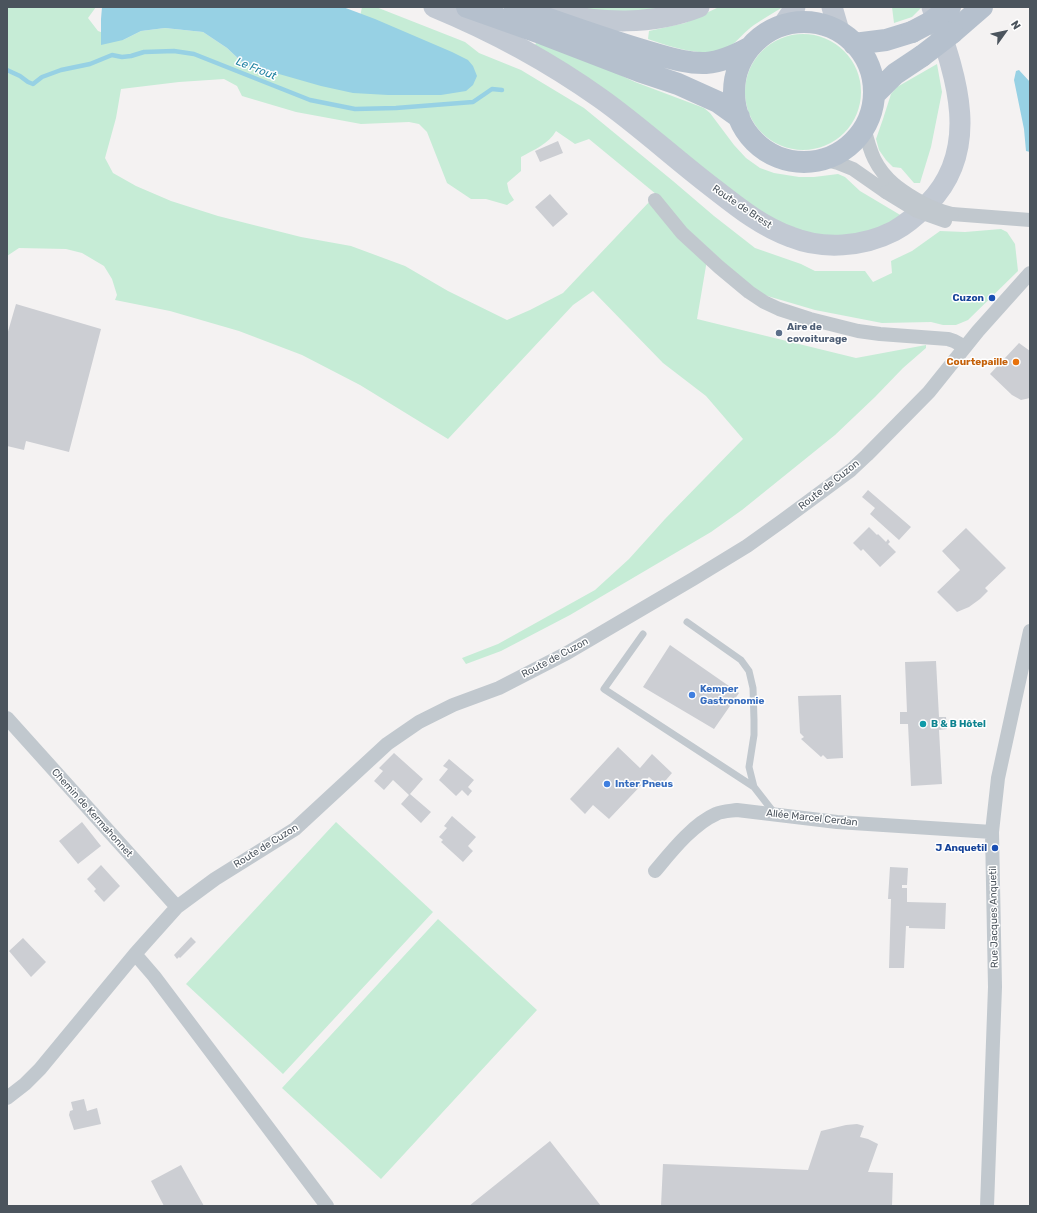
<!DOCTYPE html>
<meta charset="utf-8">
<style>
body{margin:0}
#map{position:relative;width:1037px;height:1213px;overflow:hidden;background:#f4f2f2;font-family:Rubik,sans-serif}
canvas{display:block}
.frame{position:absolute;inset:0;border:8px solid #4b545d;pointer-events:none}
.north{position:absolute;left:985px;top:12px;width:40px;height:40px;-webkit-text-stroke:3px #fff;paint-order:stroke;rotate:57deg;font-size:11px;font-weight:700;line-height:16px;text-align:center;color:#4b545d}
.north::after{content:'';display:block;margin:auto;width:14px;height:18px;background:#4b545d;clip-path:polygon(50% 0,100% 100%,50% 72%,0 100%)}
</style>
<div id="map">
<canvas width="1037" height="1213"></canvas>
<div class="frame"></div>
<div class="north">N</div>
</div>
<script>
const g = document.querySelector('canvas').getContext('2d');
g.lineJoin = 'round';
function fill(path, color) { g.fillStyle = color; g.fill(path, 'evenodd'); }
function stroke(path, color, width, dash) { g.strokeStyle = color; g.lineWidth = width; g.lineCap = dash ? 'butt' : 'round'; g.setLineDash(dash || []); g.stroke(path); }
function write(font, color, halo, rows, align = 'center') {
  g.font = font + ' Rubik,sans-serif'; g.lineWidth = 3; g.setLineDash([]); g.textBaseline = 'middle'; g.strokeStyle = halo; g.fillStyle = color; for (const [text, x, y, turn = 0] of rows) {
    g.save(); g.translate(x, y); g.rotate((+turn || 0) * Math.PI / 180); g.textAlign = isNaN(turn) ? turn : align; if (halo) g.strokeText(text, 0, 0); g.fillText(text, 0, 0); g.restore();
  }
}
const green = new Path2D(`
 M7,7h89l-8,11 10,13 25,9 18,-9 24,-3 38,4 24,16 17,16 116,-47 2,-10h14l89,35 14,11 42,17 63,38 89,73 41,35 41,32 46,16 14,7h50l8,11 19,-9 -1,-12 21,-10 28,-20 25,1 36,-3 6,3 8,12 3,27 -50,49 -12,5h-13l-12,-3 -49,1 -67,-13 -51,-15 -20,-14 -62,-57 -20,-25 -73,-60 -14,5 -19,-13c-7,13 -23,19 -35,26v14l-14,12 2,9 5,8 -7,5 -21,-6h-15l-24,-16 -20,-51 -8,-8 -10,-2 -48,2 -65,-12 -54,-16 -5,-10 -13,-7 -45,3 -58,7 -5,29 -11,40 8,15 23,13 35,15 47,15 83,21 50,9 54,20 43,25 59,29 23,-10 33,-17 87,-92 57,59 -10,59 159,39 70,-13v3l-23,20 -28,29 -40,38 -93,75 -31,22 -141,83 -69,36 -35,13 -4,-6 36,-14 97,-54 34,-31 36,-40 78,-80 -37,-43 -43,-33 -70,-72 -20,14 -125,134 -88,-54 -58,-30 -63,-24 -69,-20 -55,-11 2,-5 -5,-16 -8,-13 -22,-13 -16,-4 -47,-1 -12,8z
 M561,7h127l-35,8z
 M719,7h64c-10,6 -20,12 -29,18 -9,6 -16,16 -25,22 -20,13 -61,-1 -81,-8l1,-8 36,-8z
 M892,7h30l-10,10 -18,6z
 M745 92a58 58 0 1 1 116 0a58 58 0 1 1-116 0Z
 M539,37l96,45 69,26 6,5 24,32 12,13 14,10 14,5 25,4h15l24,-3 7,3 15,14 42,25 -41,20 -41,1 -47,-16 -240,-172z
 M937,64l5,28 -11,55 -11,36h-6l-13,-15 -8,-1 -7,-7 -7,-10 -3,-11 7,-20 8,-25 6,-7z
 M336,822l97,90 -150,162 -97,-90z
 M438,919l99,91 -156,169 -99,-91z`);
const water = new Path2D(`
 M102,7h241l32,12 77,33 16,8 5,6 4,10 -4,9 -7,6 -25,4h-53l-35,-2 -32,-7 -77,-22 -17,-16 -24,-16 -38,-4 -24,3 -18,9 -22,5v-26z
 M1019,70l11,12v70l-4,-1 -2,-22 -10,-49 2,-9z`);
const stream = new Path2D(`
 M7,70l13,6 8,6 5,2 9,-7 19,-7 29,-6 22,-9 10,2 9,-1 13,-4 30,-1 20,3 116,46 45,9 41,-1 77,-6 19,-13 10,1`);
const building = new Path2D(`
 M558,141l5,12 -23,9 -5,-11z
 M550,194l18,20 -15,13 -18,-20z
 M16,304l85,25 -32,123 -43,-11 -2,9 -17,-4v-111z
 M1019,343l11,8v47l-9,2 -9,-5 -22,-21z
 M868,490l43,37 -12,13 -29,-26 5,-6 -13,-11z
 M869,527l8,8 1,-1 8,8 2,-3 2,3 -2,2 8,8 -16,15 -17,-18 -2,2 -8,-8z
 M966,528l40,40 -21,20 3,3 -8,8 -11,8 -12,5 -20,-20 23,-22 -18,-19z
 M670,645l69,48 -25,36 -71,-42z
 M936,661l3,56h7l1,12 -8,1 3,54 -31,2 -3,-62h-8v-12h7l-2,-50z
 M841,695l2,63 -16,1 -4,-4 -2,2 -20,-18 3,-2 -4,-4 -2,-37z
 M618,747l22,21 12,-14 20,19 -12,14 -11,-10 -40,42 -16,-14 -8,9 -15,-15z
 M394,753l29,26 -13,15 21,18 -10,11 -20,-19 8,-9 -16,-15 -9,10 -10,-9 9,-10 -4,-3z
 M449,759l25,21 -6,7 4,4 -4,5 -6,-6 -6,6 -17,-16 9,-11 -5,-3z
 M452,816l24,21 -8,9 5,5 -10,11 -22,-20 2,-2 -4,-3 8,-9 -3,-2z
 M82,822l19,24 -23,18 -19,-23z
 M101,865l19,21 -16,16 -10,-11 2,-2 -9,-10z
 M890,867l18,1 -1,17h-5v3h5v14l39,1 -1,26 -36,-1v-2h-3l-2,42h-15l2,-69h-3z
 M191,937l5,5 -16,16 -1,-1 -2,2 -3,-4z
 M23,938l23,24 -15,15 -22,-26z
 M84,1099l3,12 10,-3 4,16 -27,6 -5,-15 1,-4 3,-1 -2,-8z
 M857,1124l7,2 -4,11 8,2 10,5 -10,28 25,1 -1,33h-231l2,-42 145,6 13,-39 25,-6z
 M550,1141l51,65h-132z
 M181,1165l23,41h-40l-13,-25z`);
const service = new Path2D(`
 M687,622l54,38 8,11 4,17 1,32v15l-5,32 5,20 21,27
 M643,634l-39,55 150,98`);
const minor = new Path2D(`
 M864,127c6,25 11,41 31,58
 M822,159l16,4 15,6 33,23
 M655,200l27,33 37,34 30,25 15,10 15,7 31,10 48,12 22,3 68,5 6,2 11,6
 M952,214l78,6
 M7,718l170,189
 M655,871c16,-19 38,-47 61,-57 6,-3 14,-3 21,-4l100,12 155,10
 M135,954l19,22 173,230
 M7,1098l18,-14 15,-15 95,-115 42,-47 38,-28 80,-50 92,-85 32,-22 34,-17 46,-17 68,-35 126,-74 54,-33 35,-25 69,-51 16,-15 62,-63 49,-61 52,-58
 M987,1206l8,-219 -3,-155 6,-54 32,-147`);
const secondary = new Path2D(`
 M434,7c58,24 114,54 166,91 41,29 77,63 117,93 23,18 46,36 74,46 32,13 72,10 103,-6 13,-7 24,-17 34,-27 56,-57 26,-133 4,-197
 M832,7l7,24
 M552,13c50,10 99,13 147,-6
 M783,25l12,-18`);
const primary = new Path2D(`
 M467,7l76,27 96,37 39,13 40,18 21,15
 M515,7c45,16 89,32 134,45 18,5 38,12 57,11 16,-1 30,-8 43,-15
 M734 92a70 70 0 1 1 140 0a70 70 0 1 1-140 0Z
 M952,33l30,-26
 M854,44l32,-4 26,-8
 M874,95l21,-21 27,-18`);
const minorBridge = new Path2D(`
 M895,185c17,13 36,24 57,29
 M886,192l31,19 28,10`);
const primaryBridge = new Path2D(`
 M912,32l19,-10 19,-15
 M922,56l30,-23`);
const markers = [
 [992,298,4,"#1a4fb4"],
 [779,333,4,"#5c6f8a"],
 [1016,362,4,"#e8710a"],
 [692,695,4,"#3f7fe0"],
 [923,724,4,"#0f9aa8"],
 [607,784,4,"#3f7fe0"],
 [995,848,4,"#1a4fb4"]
];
const streetNames = [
 ["Route de Brest",742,207,34],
 ["Route de Cuzon",829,485,-38],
 ["Route de Cuzon",555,658,-28],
 ["Chemin de Kermahonnet",92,813,48],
 ["Allée Marcel Cerdan",812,818,6],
 ["Route de Cuzon",266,846,-32],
 ["Rue Jacques Anquetil",994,917,-91]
];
const transitNames = [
 ["Cuzon",984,298],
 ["J Anquetil",987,848]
];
const serviceNames = [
 ["Aire de",787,327],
 ["covoiturage",787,339]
];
const foodNames = [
 ["Courtepaille",1008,362]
];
const shopNames = [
 ["Kemper",700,689],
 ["Gastronomie",700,701],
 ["Inter Pneus",615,784]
];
const cultureNames = [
 ["B & B Hôtel",931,724]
];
const waterNames = [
 ["Le Frout",256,69,22]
];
fill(green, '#c6ecd6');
fill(water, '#97d1e4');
stroke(stream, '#97d1e4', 4.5);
fill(building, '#ccced3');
stroke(service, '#c1c8ce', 7);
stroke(minor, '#c1c8ce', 14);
stroke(secondary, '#c2c9d3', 21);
stroke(primary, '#b5c0cd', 22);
stroke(minorBridge, '#c1c8ce', 14);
stroke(primaryBridge, '#b5c0cd', 22);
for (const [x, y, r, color] of markers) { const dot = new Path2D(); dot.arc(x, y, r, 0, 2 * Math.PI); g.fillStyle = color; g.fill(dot); stroke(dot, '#fff', 1.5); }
write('10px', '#4b545d', '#fff', streetNames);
write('bold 10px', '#164399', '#fff', transitNames, 'right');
write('bold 10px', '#4e5e75', '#fff', serviceNames, 'left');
write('bold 10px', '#c56008', '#fff', foodNames, 'right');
write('bold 10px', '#366cbe', '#fff', shopNames, 'left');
write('bold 10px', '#0d838f', '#fff', cultureNames, 'left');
write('italic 11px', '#1c80a0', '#fff', waterNames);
</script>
